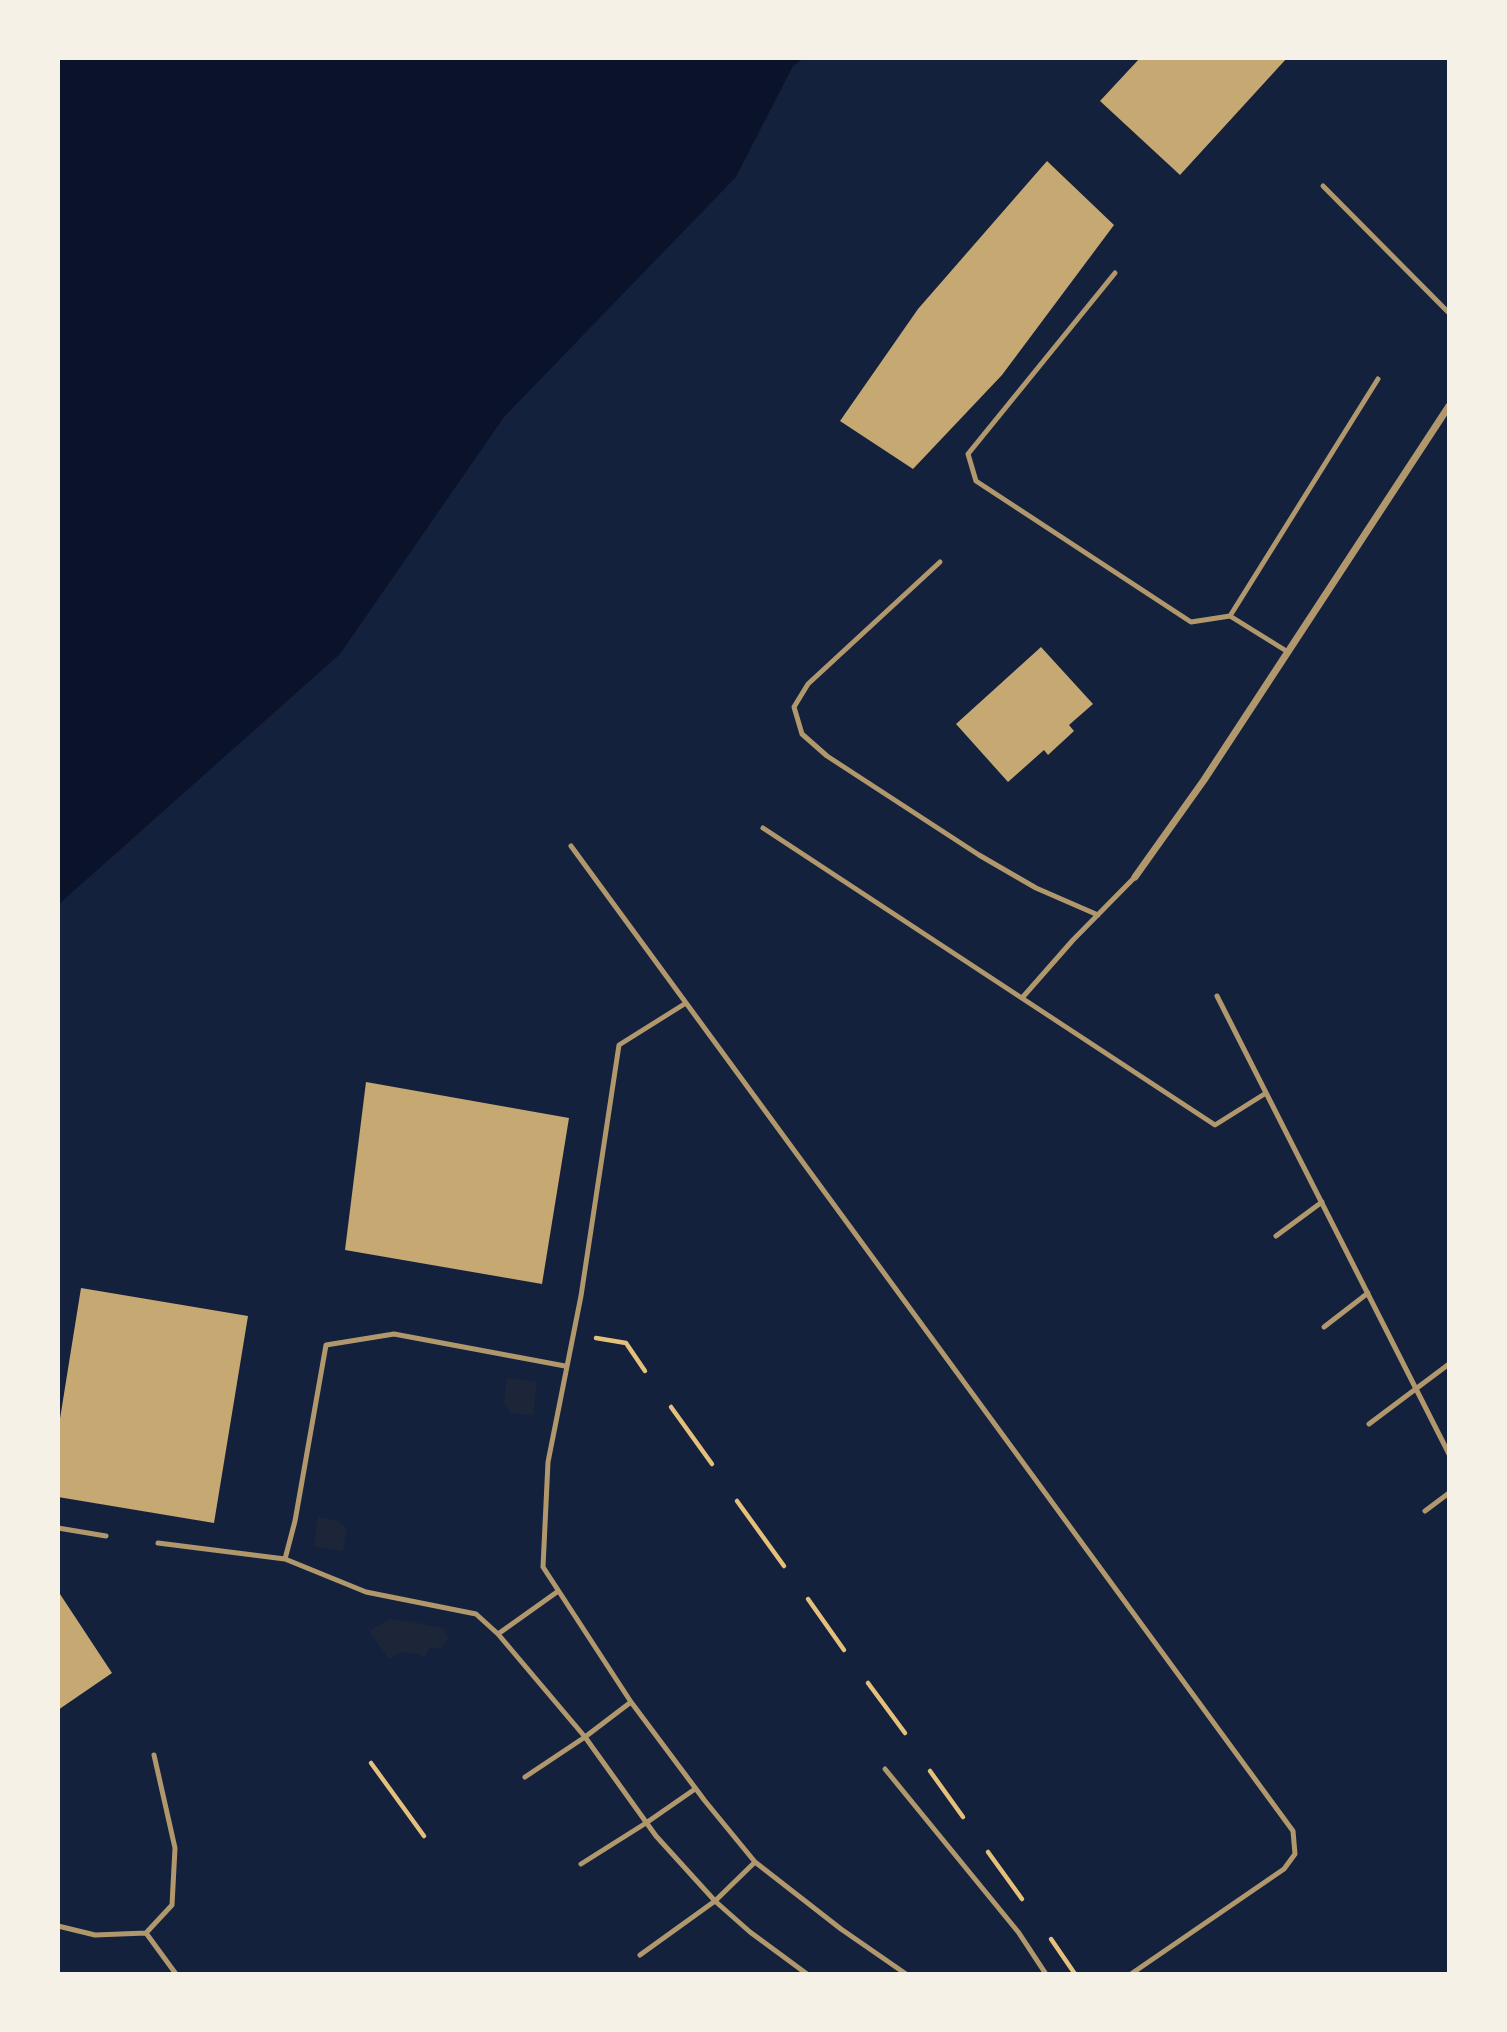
<!DOCTYPE html>
<style>
body{margin:0}
#map{position:relative;width:1507px;height:2032px;overflow:hidden;background:#14213d;font-family:"Space Grotesk",sans-serif}
canvas{display:block}
.frame{position:absolute;inset:0;border:60px solid #f6f1e7;pointer-events:none}
</style>
<div id="map">
<canvas width="1507" height="2032"></canvas>
<div class="frame"></div>
</div>
<script>
const g = document.querySelector('canvas').getContext('2d');
g.lineJoin = 'round';
function fill(path, color) { g.fillStyle = color; g.fill(path, 'evenodd'); }
function stroke(path, color, width, dash) { g.strokeStyle = color; g.lineWidth = width; g.lineCap = dash ? 'butt' : 'round'; g.setLineDash(dash || []); g.stroke(path); }
const green = new Path2D(`
 M507,1378l30,4 -4,33 -23,-2 -6,-11z
 M318,1517l20,4 9,7 -4,23 -29,-5z
 M389,1619l25,3 30,7 4,9 -7,10h-12l-3,7 -3,2c-14,-7 -21,-6 -34,2l-20,-28z`);
const water = new Path2D(`
 M58,58h746l-11,8 -57,111 -232,240 -164,237 -282,251z`);
const building = new Path2D(`
 M1140,58h147l-107,117 -80,-74z
 M1047,161l67,64 -112,150 -89,94 -73,-48 78,-112z
 M1041,647l52,57 -24,21 5,6 -26,24 -4,-5 -36,32 -52,-58z
 M366,1082l203,36 -27,166 -197,-34z
 M81,1288l167,28 -34,207 -156,-26v-66z
 M58,1591l54,82 -54,37z`);
const path = new Path2D(`
 M596,1338l30,5 19,28
 M671,1407l41,57
 M737,1501l47,65
 M808,1599l36,51
 M868,1683l37,50
 M371,1763l53,73
 M930,1771l33,46
 M988,1852l34,47
 M1051,1939l24,35`);
const service = new Path2D(`
 M1323,186l126,127
 M1115,273l-147,181 8,27 215,141 39,-6 58,36
 M940,562l-132,122 -14,23 8,27 25,22 152,99 57,33 62,27
 M1230,616l148,-237
 M763,828l452,297 51,-32
 M571,846l722,985 2,23 -11,15 -153,105
 M1217,996l232,458
 M1022,998l51,-58 62,-63
 M686,1003l-67,42 -38,251 -33,166 -5,105 88,135 74,99 50,61 86,67 65,45
 M1276,1236l46,-34
 M1324,1327l44,-34
 M565,1366l-171,-32 -68,11 -31,176 -10,38 81,33 110,22 22,20 87,103 71,99 59,65 35,31 57,42
 M1369,1424l80,-60
 M1425,1511l24,-18
 M58,1528l48,8
 M158,1543l127,16
 M498,1634l59,-42
 M885,1769l134,164 27,41
 M525,1777l60,-40 46,-35
 M581,1864l65,-41 49,-34
 M58,1926l37,9 51,-2 26,-28 3,-57 -21,-93
 M146,1933l30,41
 M640,1955l75,-54 40,-39`);
const minor = new Path2D(`
 M1135,877l69,-97 245,-374`);
fill(green, '#1d2539');
fill(water, '#0b132b');
fill(building, '#c6a872');
stroke(path, '#e5c07b', 4.5);
stroke(service, '#b1986c', 5);
stroke(minor, '#b1986c', 7);
</script>
